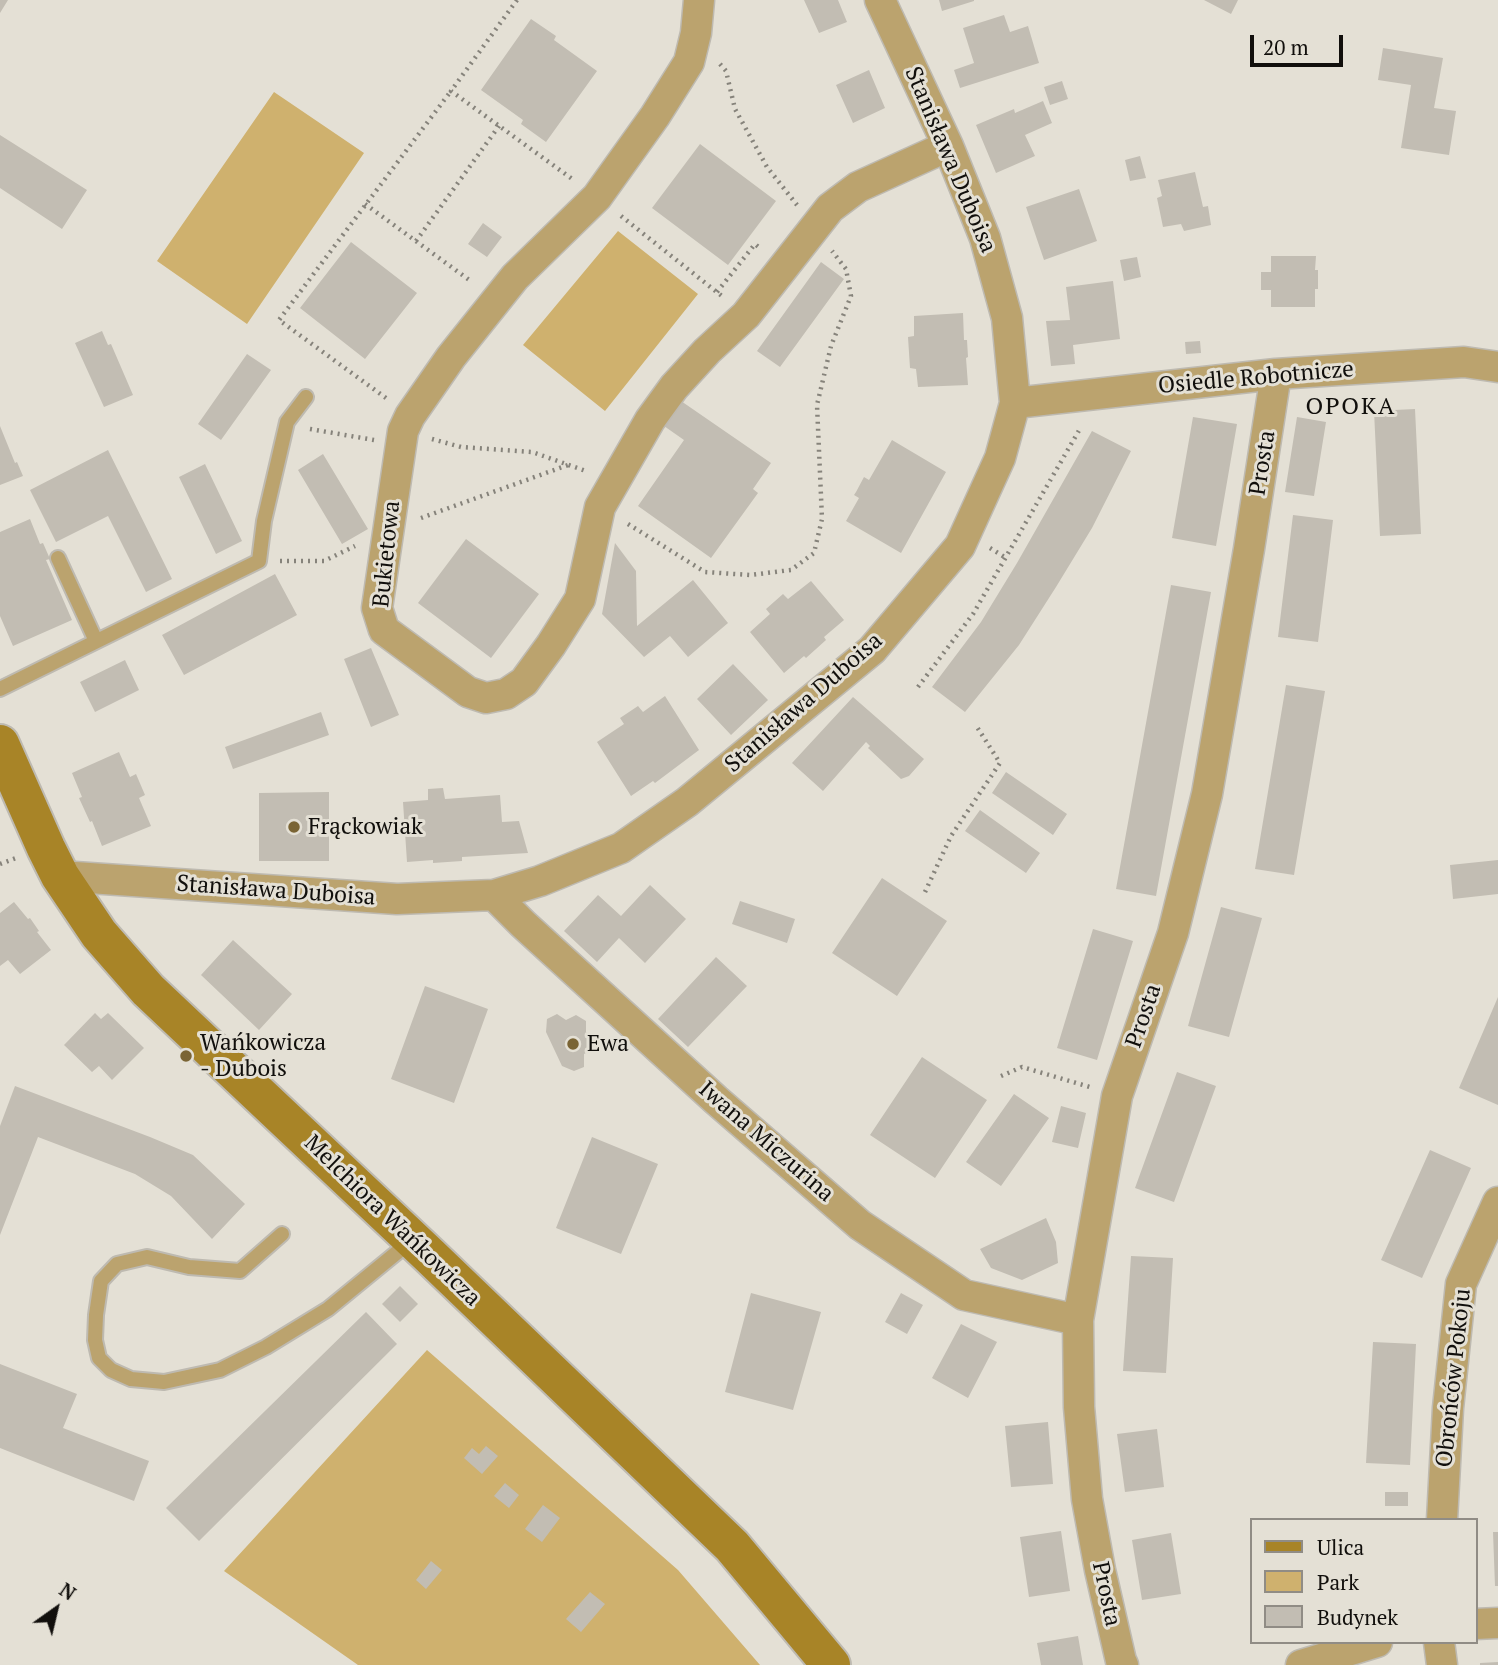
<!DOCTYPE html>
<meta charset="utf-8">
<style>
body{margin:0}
#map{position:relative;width:1498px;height:1665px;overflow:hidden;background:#e4e0d5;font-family:"PT Serif",serif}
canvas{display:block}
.legend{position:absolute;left:1250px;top:1518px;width:228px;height:126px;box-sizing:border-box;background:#e4e0d5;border:2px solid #908c85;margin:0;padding:9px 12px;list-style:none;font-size:21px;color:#110f0c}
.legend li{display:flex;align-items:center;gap:14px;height:35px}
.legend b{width:35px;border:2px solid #908c85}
.north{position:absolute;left:21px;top:1574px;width:70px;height:70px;-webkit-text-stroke:5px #e4e0d5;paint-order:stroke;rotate:34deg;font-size:19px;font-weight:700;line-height:28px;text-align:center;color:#110f0c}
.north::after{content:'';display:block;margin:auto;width:24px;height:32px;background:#110f0c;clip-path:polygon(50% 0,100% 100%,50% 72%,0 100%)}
.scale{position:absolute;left:1250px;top:35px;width:93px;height:32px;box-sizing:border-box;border:4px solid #110f0c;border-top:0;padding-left:9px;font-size:21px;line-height:24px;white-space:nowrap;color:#110f0c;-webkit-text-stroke:5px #e4e0d5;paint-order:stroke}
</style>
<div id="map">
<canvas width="1498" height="1665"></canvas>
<ul class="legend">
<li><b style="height:9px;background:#a88427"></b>Ulica</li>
<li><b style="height:19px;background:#cfb16e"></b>Park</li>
<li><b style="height:19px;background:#c2bdb3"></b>Budynek</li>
</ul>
<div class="north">N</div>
<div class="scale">20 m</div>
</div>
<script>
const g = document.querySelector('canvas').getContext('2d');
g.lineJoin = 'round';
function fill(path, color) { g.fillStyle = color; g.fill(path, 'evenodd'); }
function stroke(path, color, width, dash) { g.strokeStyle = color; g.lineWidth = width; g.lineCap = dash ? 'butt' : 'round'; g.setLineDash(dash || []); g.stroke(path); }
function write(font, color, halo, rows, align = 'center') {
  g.font = font + ' "PT Serif",serif'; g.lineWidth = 6; g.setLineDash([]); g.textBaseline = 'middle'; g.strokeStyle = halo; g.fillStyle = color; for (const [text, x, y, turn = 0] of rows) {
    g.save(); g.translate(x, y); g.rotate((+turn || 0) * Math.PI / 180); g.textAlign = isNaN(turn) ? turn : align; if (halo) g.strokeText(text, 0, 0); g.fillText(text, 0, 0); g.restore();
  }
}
const green = new Path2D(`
 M274,92l90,61 -117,171 -90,-63z
 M618,231l80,63 -93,117 -82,-66z
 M427,1350l251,220 82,95h-402l-134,-94z`);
const building = new Path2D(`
 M0,0h8l-8,13z
 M804,0h34l9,22 -28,11z
 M939,0h35v1l-32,10z
 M1204,0h34l-7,14z
 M1004,15l6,17 18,-6 11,37 -79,25 -6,-18 20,-7 -11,-35z
 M531,19l25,17 -2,4 43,31 -51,71 -25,-18 2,-4 -42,-30z
 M1383,48l60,10 -9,50 22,3 -7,44 -48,-7 10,-63 -33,-5z
 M869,70l16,38 -32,15 -17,-38z
 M1062,81l6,18 -18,6 -6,-18z
 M1043,101l9,22 -27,12 10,21 -39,17 -20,-48 38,-16 1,4z
 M0,135l87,55 -25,39 -62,-41z
 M700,144l76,57 -48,64 -76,-57z
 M1140,156l6,22 -16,3 -5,-21z
 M1195,172l8,35 5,-1 3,19 -27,6 -3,-7 -18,3 -6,-29 5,-2 -4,-16z
 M1079,189l18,52 -53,19 -18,-53z
 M483,223l19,14 -15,20 -19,-13z
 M351,242l66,51 -52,66 -65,-51z
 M1271,256h45l-1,14h3v19h-3v18h-44v-17h-10v-18h10z
 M1137,257l4,20 -17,4 -4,-21z
 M821,262l23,17 -64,88 -23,-16z
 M1113,281l7,58 -47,6 2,19 -24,2 -5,-45 24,-1 -4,-33z
 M963,313l1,27h3l1,17 -2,1 2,27 -50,2 -2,-18 -6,-1 -2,-31 6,-1v-20z
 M102,331l6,14 3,-1 22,51 -29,12 -29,-64z
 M1200,341l1,12 -15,1 -1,-12z
 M247,354l24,16 -50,70 -23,-16z
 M681,401l90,62 -18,26 5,4 -47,65 -73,-52 46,-66 -20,-14z
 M1415,409l6,125 -41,2 -6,-125z
 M1193,417l44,7 -21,122 -44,-8z
 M1297,417l29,5 -12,74 -29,-4z
 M0,426l15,37 2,-1 6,14 -23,9z
 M1092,431l39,20 -39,77 -36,59 -37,58 -54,67 -33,-25 49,-65 36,-59z
 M892,440l54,32 -45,81 -55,-32 13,-23 -5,-3 2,-3 8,-15 5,3z
 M108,450l64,129 -26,13 -38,-76 -52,26 -26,-52z
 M323,454l45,75 -26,15 -44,-74z
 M205,464l37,77 -26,13 -37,-77z
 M1293,515l40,5 -15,122 -40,-5z
 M30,519l10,25 3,-1 7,16 -4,1 26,60 -59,26 -13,-30v-84z
 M466,539l73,55 -48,64 -73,-55z
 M615,543l21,28 1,55 56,-46 35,43 -40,34 -18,-21 -26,21 -42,-43z
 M275,574l22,41 -113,60 -22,-40z
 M811,581l33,39 -20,17 2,3 -20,18 -2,-2 -20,17 -34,-41 20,-18 -4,-5 17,-15 5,5z
 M1171,585l40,7 -55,304 -40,-7z
 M371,648l28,67 -28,12 -27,-68z
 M125,660l14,30 -44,22 -15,-30z
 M733,664l35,36 -37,35 -34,-36z
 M1286,685l39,6 -31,184 -39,-6z
 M665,696l34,54 -44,33 -2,-2 -22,15 -34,-54 27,-18 -4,-6 18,-12 5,6z
 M853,697l71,62 -15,17 -8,3 -33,-31 2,-2 -4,-4 -43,49 -31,-28z
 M321,712l8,23 -96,34 -8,-22z
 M119,752l11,25 6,-3 9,21 -6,3 12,28 -49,20 -10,-25 -2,1 -11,-24 3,-1 -10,-24z
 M1006,772l61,42 -14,21 -61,-42z
 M443,788l2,11 55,-4 2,27 17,-1 9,32 -66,4v4l-29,2v-3l-26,2 -4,-60 25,-2v-11z
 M329,792v69h-70v-68z
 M980,810l60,43 -14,20 -61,-42z
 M1498,860v34l-45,5 -3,-34z
 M882,878l65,43 -50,75 -65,-43z
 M650,885l36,34 -41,44 -26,-25 -22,24 -33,-31 34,-36 23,21z
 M740,901l55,18 -8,24 -55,-19z
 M14,902l14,17 2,-1 9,13 -2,1 14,18 -31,24 -12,-14 -8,6v-53z
 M1221,907l41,11 -33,119 -41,-11z
 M1093,929l40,12 -36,119 -40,-12z
 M233,940l59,54 -33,36 -58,-55z
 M716,957l31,29 -59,61 -30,-28z
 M425,986l63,23 -34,94 -63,-24z
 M1498,997v108l-39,-17z
 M95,1013l6,6 7,-6 36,35 -32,32 -13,-14 -7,6 -28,-27z
 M557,1014l9,6 10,-5 10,6v11l10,6 -1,11 -11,5v13l-10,4 -12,-5 -16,-34 1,-13z
 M922,1057l65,43 -52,78 -65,-43z
 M1177,1072l39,14 -42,116 -39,-14z
 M15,1086l135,51 43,18 52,49 -33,35 -41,-43 -36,-22 -97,-37 -38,98v-109z
 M1014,1094l35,24 -48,68 -35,-24z
 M1061,1106l25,7 -8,35 -26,-6z
 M592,1137l66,27 -37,90 -65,-26z
 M1430,1150l41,18 -49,110 -41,-18z
 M1046,1218l10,24 2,21 -36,17 -31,-12 -11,-19z
 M1131,1256l42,2 -7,115 -43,-2z
 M400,1286l18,18 -18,18 -18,-18z
 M751,1293l70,19 -28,98 -68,-18z
 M901,1293l22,12 -16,29 -22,-12z
 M366,1312l31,32 -198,197 -33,-33z
 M961,1324l36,18 -29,56 -36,-20z
 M1373,1342l43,2 -6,121 -44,-2z
 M0,1364l77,30 -14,34 86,33 -15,40 -134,-53z
 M1048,1422l5,62 -42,3 -6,-61z
 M1157,1429l7,58 -39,5 -8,-58z
 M486,1446l12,10 -16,18 -18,-16 8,-10 7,6z
 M505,1483l14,12 -10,13 -15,-12z
 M1385,1492h23v14h-23z
 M543,1505l17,13 -18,24 -17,-13z
 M1061,1531l9,60 -41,6 -9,-60z
 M1493,1532h5v54h-3z
 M1171,1533l10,61 -39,6 -10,-60z
 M431,1561l11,9 -16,19 -10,-9z
 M590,1592l15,12 -24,28 -15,-13z
 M1078,1636l5,29h-42l-4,-22z
 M1498,1662v3h-18v-2z`);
const path = new Path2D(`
 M517,0l-66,91 124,90
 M720,64l6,7 9,38 32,58 30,38
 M365,204l107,78
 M621,216l102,81
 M416,241l83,-115
 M717,292l38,-48 6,5
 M386,398l-107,-78 172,-229
 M310,429l64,11
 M432,439l29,8 71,5 54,19
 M421,518l147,-53
 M628,524l77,48 45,3 41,-5 23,-17 8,-34 -5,-114 14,-59 20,-50 -5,-27 -14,-18
 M990,548l16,10
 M280,561h44l31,-15
 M918,687l55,-73 108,-187
 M0,864l16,-6
 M925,892l26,-56 49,-73 -23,-36
 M1001,1076l21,-9 68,20`);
const lane = new Path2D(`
 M58,558l38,83
 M0,689l259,-128 5,-40 23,-99 19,-25
 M282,1234l-42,37 -51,-4 -42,-10 -30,7 -16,17 -5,34 -1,25 4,18 12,12 20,9 33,3 56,-12 46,-23 62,-38 83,-68`);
const street = new Path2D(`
 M699,0l-3,33 -7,29 -34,54 -58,81 -82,80 -64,80 -41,59 -7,15 -26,177 7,22 84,62 18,6 20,-4 18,-12 27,-37 29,-46 20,-92 50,-87 24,-33 33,-36 39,-36 84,-107 28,-21 90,-41
 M1015,403l261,-29 188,-12 34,5
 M60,876l337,23 97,-4 46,-14 81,-33 66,-46 185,-152 88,-104 40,-88 15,-55 -8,-85 -22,-80 -37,-92 -68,-146
 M494,895l29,29 193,176 144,125 104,70 114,25
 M1442,1520l6,-112 13,-124 37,-82
 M1475,1624l23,-1
 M1439,1642l3,23
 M1123,1665l-2,-4 -21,-91 -13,-71 -8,-92 -1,-87 39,-224 56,-163 34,-139 42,-245 27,-175
 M1301,1665l76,-23`);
const secondary = new Path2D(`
 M0,744l46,104 14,28 39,58 49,56 282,266 302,290 99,119`);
const markers = [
 [294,827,7,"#7a6434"],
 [573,1044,7,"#7a6434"],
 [186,1056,7,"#7a6434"]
];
const streetNames = [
 ["Stanisława Duboisa",950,160,67],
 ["Osiedle Robotnicze",1256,378,-5],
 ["Prosta",1263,463,-81],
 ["Bukietowa",387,554,-84],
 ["Stanisława Duboisa",804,703,-41],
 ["Stanisława Duboisa",276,891,4],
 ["Prosta",1144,1016,-71],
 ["Iwana Miczurina",766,1142,41],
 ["Melchiora Wańkowicza",392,1221,44],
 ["Obrońców Pokoju",1454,1378,-84],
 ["Prosta",1106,1594,78]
];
const poiNames = [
 ["Frąckowiak",308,827],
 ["Wańkowicza",200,1043],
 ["- Dubois",200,1069],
 ["Ewa",587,1044]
];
const neighbourhoodNames = [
 ["OPOKA",1351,407]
];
fill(green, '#cfb16e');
fill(building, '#c2bdb3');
stroke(lane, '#bebab1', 18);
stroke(street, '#bebab1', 33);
stroke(secondary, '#bebab1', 42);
stroke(path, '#86837b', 4.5, [2, 5]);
stroke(lane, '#bba36e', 14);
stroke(street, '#bba36e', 30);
stroke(secondary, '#a88427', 38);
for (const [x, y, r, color] of markers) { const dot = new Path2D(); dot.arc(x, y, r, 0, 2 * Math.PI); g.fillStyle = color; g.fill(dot); stroke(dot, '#e4e0d5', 2.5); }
write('23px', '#110f0c', '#e4e0d5', streetNames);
write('23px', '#110f0c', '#e4e0d5', poiNames, 'left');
g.letterSpacing = '2px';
write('24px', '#110f0c', '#e4e0d5', neighbourhoodNames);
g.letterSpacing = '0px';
</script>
